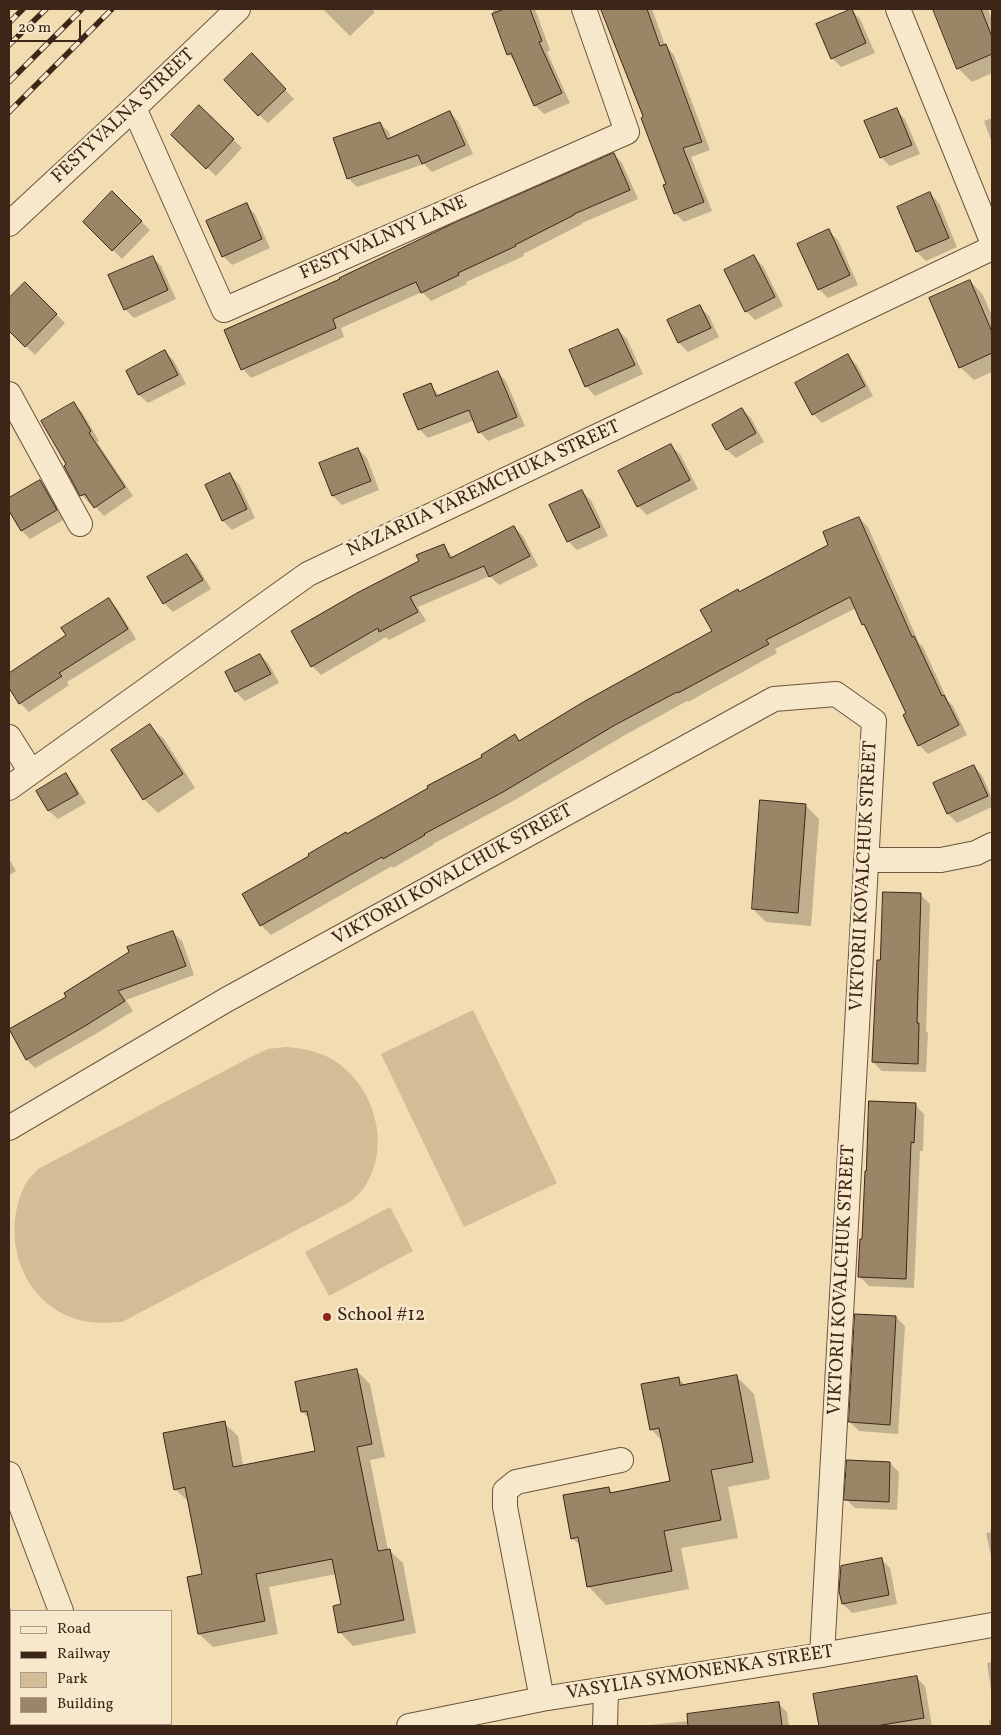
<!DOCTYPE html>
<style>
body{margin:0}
#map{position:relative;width:1001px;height:1735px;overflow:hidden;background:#f2dcb1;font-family:Vollkorn,serif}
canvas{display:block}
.frame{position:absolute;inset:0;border:10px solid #3d2617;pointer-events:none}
.legend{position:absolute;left:10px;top:1610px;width:162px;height:115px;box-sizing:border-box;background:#f7e8cc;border:1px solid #ad9a84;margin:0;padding:6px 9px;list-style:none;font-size:15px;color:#3d2617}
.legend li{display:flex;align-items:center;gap:10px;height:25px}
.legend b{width:25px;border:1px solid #ad9a84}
.scale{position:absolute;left:10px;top:20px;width:71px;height:22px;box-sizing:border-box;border:2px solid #3d2617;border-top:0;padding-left:6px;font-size:15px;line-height:18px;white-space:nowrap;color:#3d2617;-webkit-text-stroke:4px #f7e8cc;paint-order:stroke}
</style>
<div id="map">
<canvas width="1001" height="1735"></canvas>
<div class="frame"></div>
<ul class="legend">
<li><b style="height:6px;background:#f7e8cc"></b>Road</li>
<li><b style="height:6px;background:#3d2617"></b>Railway</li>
<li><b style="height:14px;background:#d3bd97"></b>Park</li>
<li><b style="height:14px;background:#9b8567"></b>Building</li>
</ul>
<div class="scale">20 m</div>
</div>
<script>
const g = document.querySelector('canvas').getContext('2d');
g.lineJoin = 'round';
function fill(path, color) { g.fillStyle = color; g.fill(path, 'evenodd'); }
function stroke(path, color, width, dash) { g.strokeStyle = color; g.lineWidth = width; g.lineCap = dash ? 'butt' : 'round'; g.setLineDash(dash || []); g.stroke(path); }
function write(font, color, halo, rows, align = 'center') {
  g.font = font + ' Vollkorn,serif'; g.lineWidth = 5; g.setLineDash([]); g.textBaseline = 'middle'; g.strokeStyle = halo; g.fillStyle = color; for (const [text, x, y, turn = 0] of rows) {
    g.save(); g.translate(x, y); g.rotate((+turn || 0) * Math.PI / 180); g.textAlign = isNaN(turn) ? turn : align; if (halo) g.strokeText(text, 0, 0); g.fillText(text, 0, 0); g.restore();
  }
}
const green = new Path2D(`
 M473,1010l84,173 -93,44 -83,-173z
 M286,1047c15,1 30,4 44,11 44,25 63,87 34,130 -4,5 -9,10 -14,14l-228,120c-17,1 -33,2 -49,-4 -54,-19 -73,-86 -47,-135 3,-5 8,-9 12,-14l209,-110 21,-10z
 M390,1207l23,44 -84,45 -24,-44z`);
const shadow = new Path2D(`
 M323,9h48l4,3 -25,24z
 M492,9h43l15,41 -3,2 23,51 -26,11 -9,-9 -19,-43 -8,-8z
 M602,9h50l13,36 9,10 36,95 -19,7 21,54 -28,11 -9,-9 -7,-28 -23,-67 -32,-77z
 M934,9h54l4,11v53l-20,9 -14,-14z
 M851,10l9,9 15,34 -34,14 -9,-9z
 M260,64l34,35 -26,24 -9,-8z
 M199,106l43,42 -26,28 -35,-33z
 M896,110l9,9 15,35 -30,12 -9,-9z
 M449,112l9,9 15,33 -41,18 -8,-8 -67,23 -9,-9 32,-55 9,9 2,7z
 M992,118v25l-8,-22z
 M614,154l8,9 16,36 -56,24v1l-59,30 1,2 -58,26 1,2 -36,17 -9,-9 -81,36 3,9 -93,41 -8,-9 99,-89z
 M112,193l38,37 -28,29 -38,-37z
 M930,194l9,9 18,44 -31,14 -9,-9z
 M246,205l9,9 15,34 -38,17 -9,-9z
 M829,231l9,9 20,45 -30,13 -9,-9z
 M152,257l9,9 15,33 -42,19 -9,-9z
 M754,257l9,9 20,40 -28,14 -9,-9z
 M970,281l13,14 9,21v56l-18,8 -14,-13z
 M25,283l40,40 -30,32 -26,-26v-29z
 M700,307l9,9 10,21 -31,15 -9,-9 -10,-22z
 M618,330l9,9 16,35 -48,22 -8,-9 -16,-36z
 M165,352l9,9 12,23 -38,19 -9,-8 -12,-24z
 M848,356l9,9 16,31 -51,27 -9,-9z
 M497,372l9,9 19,45 -37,15 -8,-9 -5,-12 -47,18 -9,-9 11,-44 10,11z
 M73,403l9,9 17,29 -2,1 36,54 -29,20 -12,-13 -2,1 -8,-9 -16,-29 2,-1z
 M742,409l9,9 13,24 -28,16 -9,-8 -14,-24z
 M671,446l9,8 18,35 -51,26 -9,-9z
 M358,449l9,9 12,32 -37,15 -9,-9 -12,-33z
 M230,475l9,9 16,34 -23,12 -9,-9z
 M40,481l9,9 16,29 -35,20 -8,-8 -13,-23v-9z
 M582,492l9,8 17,36 -31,14 -9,-9z
 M859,518l9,9 51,116 4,4 25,54 5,5 14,29 -39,19 -9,-9 -11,-31 -52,-106 -81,41 2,4 -89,49 -1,-1 -62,34 -112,66 -80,43v1l-40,23 -1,-2 -121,69 -10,-10 -17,-31 240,-137 31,-21 5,5 194,-110 26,-38 90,-47z
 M514,527l9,9 15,30 -39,19 -9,-9 -72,31 8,14 -37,19 -3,-3 -65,38 -9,-9 131,-121 11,13z
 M187,555l9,9 15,25 -38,23 -9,-9z
 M108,599l9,9 19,31 -69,43 2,3 -40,27 -9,-9 -11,-17v-11l58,-39z
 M260,655l9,9 10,19 -34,18 -9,-9 -9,-19z
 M150,726l14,13 31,49 -37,25 -14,-14z
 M973,766l9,9 10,23v9l-35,16 -9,-9 -13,-31z
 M65,775l9,9 12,19 -28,16 -9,-8z
 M805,805l14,14 -8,107 -45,-4 -13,-13z
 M9,859l7,12 -7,4z
 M921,895l9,9 -4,127 2,2 -2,39 -44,-1 -9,-9 8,-101z
 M173,932l9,9 12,34 -68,25 7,11 -39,24 -59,33 -9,-9 42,-62z
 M915,1105l9,9 -1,37h-3l-6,137 -45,-2 -9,-9 3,-37z
 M856,1315l40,2 9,9 -7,108 -39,-3 -9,-9z
 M357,1371l13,13 15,73 -15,3 18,90h1l14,13 13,70 -63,13 -13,-14 3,-27 -7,-31 -67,13 9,47 -65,13 -14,-13 5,-59 -15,-73 -14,-13 49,-66 14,13 5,30 73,-14 -6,-33 -8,-7z
 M736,1376l18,18 16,85 -42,8 10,51 -57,10 8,41 -83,16 -17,-18 -8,-41 -9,-8 36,-50 5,5 58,-11 -8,-40 -12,-13 27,-51 8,8z
 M890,1463l9,9 -2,38 -42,-2 -9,-9z
 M992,1532v29l-6,-28z
 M881,1559l9,9 7,36 -45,9 -9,-9z
 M9,1607l4,4h-2v113h27v2h-29z
 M992,1662v34l-5,-33z
 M916,1677l9,9 7,40h-112l-6,-31z
 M778,1703l9,9 2,14h-151l52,-5z
 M989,1720l3,1v5h-3z`);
const building = new Path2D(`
 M505,9h25l12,32 -3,1 23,51 -28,13 -23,-53 -4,2 -15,-41z
 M601,9h46l13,37 6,-2 36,98 -19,6 21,54 -30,12 -11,-29 3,-1 -25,-66 2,-1z
 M852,9l14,34 -35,16 -15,-35z
 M933,9h48l11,28v17l-35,15z
 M252,53l34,36 -28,27 -34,-36z
 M199,105l35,34 -28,30 -35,-34z
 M897,108l15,37 -32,13 -16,-37z
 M450,111l15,34 -43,19 -4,-9 -71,24 -14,-41 47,-16 7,17z
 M614,153l16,37 -56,24v1l-59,30 1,1 -58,27 1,2 -38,18 -5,-11 -83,37 3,9 -95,42 -17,-40 116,-51 -1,-1 119,-57z
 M112,191l30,30 -30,30 -29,-29z
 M930,192l19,46 -33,14 -19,-45z
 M247,203l15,36 -40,18 -16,-36z
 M829,229l21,46 -32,15 -21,-46z
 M754,255l21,42 -30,15 -21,-42z
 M153,256l15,34 -44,20 -16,-35z
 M970,280l22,52v21l-33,15 -30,-70z
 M25,282l32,32 -32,33 -16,-16v-33z
 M700,305l11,23 -33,15 -11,-23z
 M618,329l17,36 -50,22 -16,-37z
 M165,350l13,25 -40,20 -12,-24z
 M848,354l17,32 -53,29 -17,-32z
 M498,371l19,46 -39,16 -9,-23 -51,20 -15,-36 28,-11 5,13z
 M74,402l17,29 -2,2 36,54 -31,21 -9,-14 -5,2 -16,-30 2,-2 -25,-43z
 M742,408l14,25 -30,17 -14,-25z
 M671,444l19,36 -53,27 -19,-36z
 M358,448l13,33 -39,15 -13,-33z
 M230,473l17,36 -25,12 -17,-36z
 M40,480l17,30 -36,21 -12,-20v-13z
 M582,490l18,37 -33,15 -18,-37z
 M859,517l53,120 2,-1 28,60 2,-1 15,30 -41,21 -15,-31 3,-2 -42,-89 -2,1 -12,-28 -84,43 3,4 -91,49 -1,-1 -62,33 -112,67 -79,42 1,1 -42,24 -1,-2 -122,69 -18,-32 67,-38 -1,-2 38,-22 1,2 81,-46 -1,-2 55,-29 -1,-2 34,-21 4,7 66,-40 127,-70 -12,-21 38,-21 1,3 89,-47 -5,-13z
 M514,526l16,30 -41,21 -5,-11 -74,31 8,15 -39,20 -1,-4 -67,39 -20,-36 66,-38 62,-32 -3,-6 28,-11 6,14z
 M187,554l16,26 -40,24 -16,-27z
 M109,598l19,31 -69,44 3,3 -43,28 -10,-16v-15l57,-38 -5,-7z
 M260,654l11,20 -36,18 -10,-20z
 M150,724l33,50 -40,26 -32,-50z
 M974,765l14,31 -41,18 -14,-31z
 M66,773l12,21 -30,17 -12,-20z
 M760,800l46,4 -8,109 -46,-4z
 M883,892l38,1 -4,130h2l-1,41 -46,-2 5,-102h3z
 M173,931l13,35 -68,25 7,10 -40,25 -59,34 -17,-31 57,-32 -2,-4 65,-41 -2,-5z
 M869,1101l47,2 -2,40 -3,-1 -5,137 -48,-2 2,-38h2l3,-68h1z
 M855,1314l41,2 -6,109 -41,-3z
 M357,1369l15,75 -15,3 21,104 12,-2 14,71 -66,13 -5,-27 8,-2 -9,-45 -76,15 9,47 -67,13 -11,-57 15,-3 -17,-87 -11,3 -11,-57 62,-12 8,46 82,-16 -8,-40 -6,1 -6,-30z
 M737,1375l16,87 -42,8 10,50 -57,11 8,40 -85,16 -9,-50 -7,2 -8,-44 46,-8 1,6 60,-12 -11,-53 -9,2 -9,-46 38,-7 1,8z
 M847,1460l43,2 -1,40 -45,-2z
 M882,1558l7,37 -47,9 -3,-13 2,-25z
 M917,1676l7,42 -48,8h-57l-6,-32z
 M779,1702l3,24h-94l-1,-12z`);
const minor = new Path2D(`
 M898,9l94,232
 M134,108l90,202 403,-178 -43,-123
 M9,224l125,-116 104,-99
 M9,394l71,130
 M9,737l22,35
 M9,788l299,-214 684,-326
 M866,860h75l35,-7 16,-8
 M9,1128l217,-128 548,-301 62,-5 38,27 -52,934
 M9,1474l52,137
 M542,1699l-37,-192v-16l11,-9 105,-22
 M103,1724l1,2
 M409,1726l133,-27 280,-44 170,-30
 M605,1726l1,-36`);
const rail = new Path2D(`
 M9,23l14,-14
 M9,45l37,-36
 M9,82l73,-73
 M9,112l103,-103`);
const markers = [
 [327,1317,5,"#8f2418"]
];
const streetNames = [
 ["FESTYVALNA STREET",124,117,-43],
 ["FESTYVALNYY LANE",384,239,-24],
 ["NAZARIIA YAREMCHUKA STREET",484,490,-25],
 ["VIKTORII KOVALCHUK STREET",453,876,-29],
 ["VIKTORII KOVALCHUK STREET",865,876,-87],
 ["VIKTORII KOVALCHUK STREET",843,1280,-87],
 ["VASYLIA SYMONENKA STREET",700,1674,-9]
];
const poiNames = [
 ["School #12",337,1317]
];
fill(green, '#d3bd97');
fill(shadow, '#0003');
fill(building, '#9b8567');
stroke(building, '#3d2617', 1);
stroke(minor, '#6a543e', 26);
stroke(minor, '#f7e8cc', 24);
stroke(rail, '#3d2617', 5.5);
stroke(rail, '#f7e8cc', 4, [11]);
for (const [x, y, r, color] of markers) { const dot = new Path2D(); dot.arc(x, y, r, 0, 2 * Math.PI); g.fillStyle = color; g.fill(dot); stroke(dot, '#f7e8cc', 2); }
write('19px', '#3d2617', '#f7e8cc', streetNames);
write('19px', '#3d2617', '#f7e8cc', poiNames, 'left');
</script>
